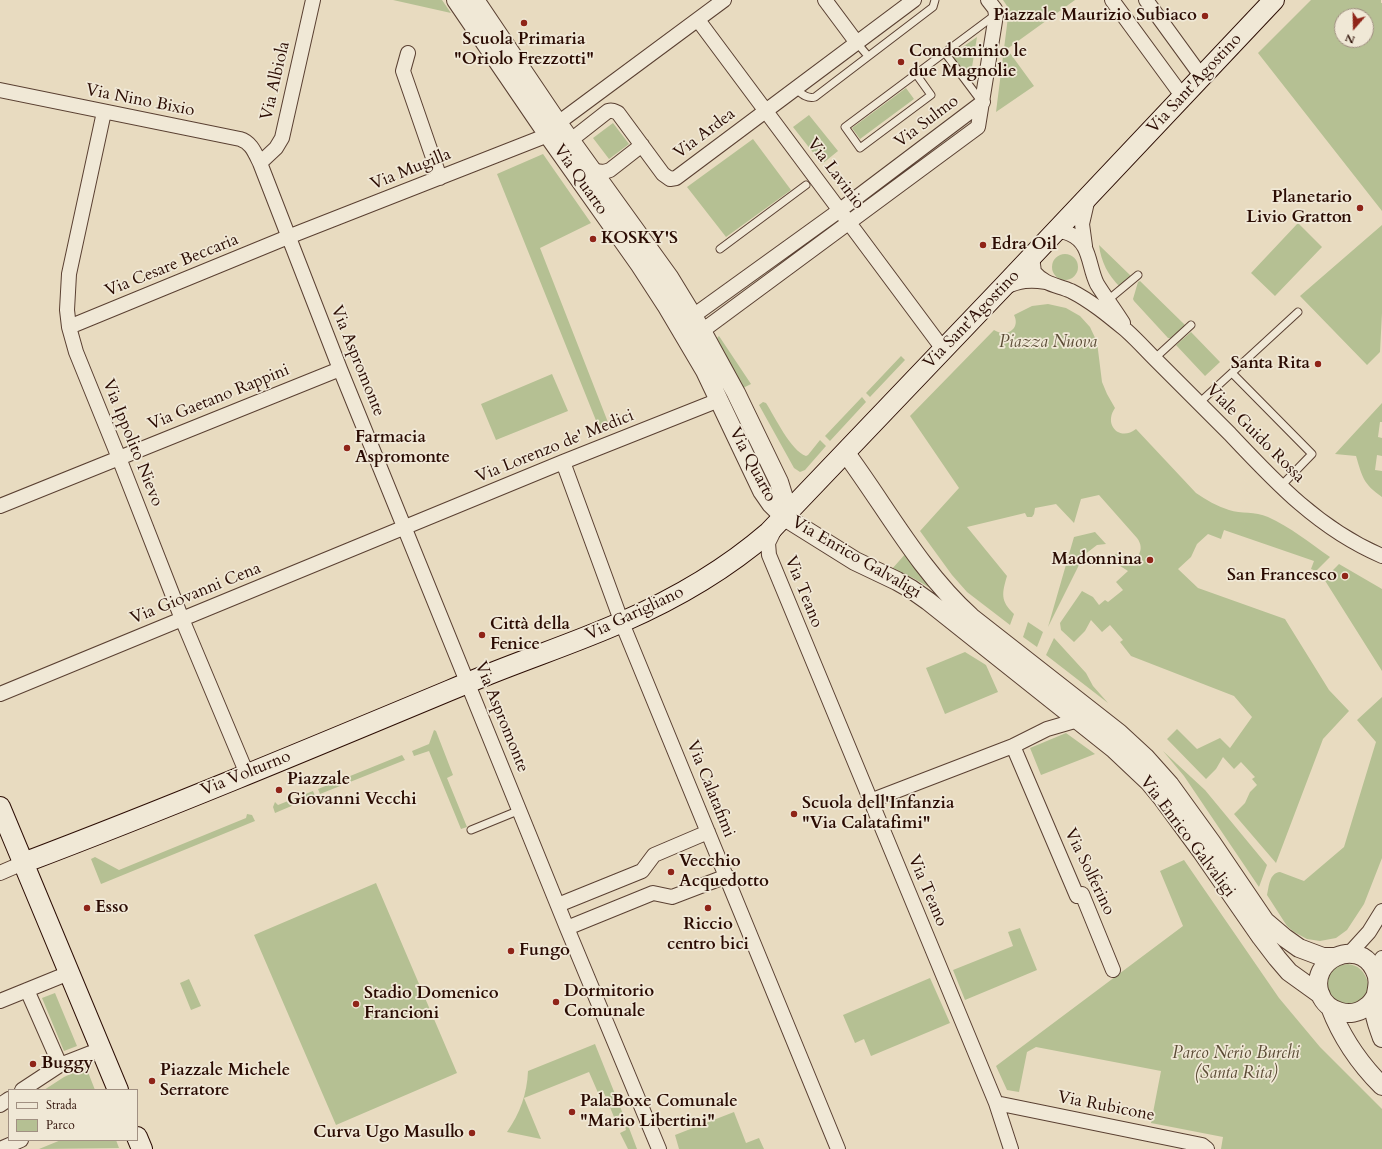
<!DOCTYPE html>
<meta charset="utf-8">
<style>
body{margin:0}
#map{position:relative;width:1382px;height:1149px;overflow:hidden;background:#e8dbc0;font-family:Cardo,serif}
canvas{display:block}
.legend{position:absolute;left:8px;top:1089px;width:130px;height:52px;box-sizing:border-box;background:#f0e8d6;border:1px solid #a19082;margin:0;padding:5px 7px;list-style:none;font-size:12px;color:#2b0c03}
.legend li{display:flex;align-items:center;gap:8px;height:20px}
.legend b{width:20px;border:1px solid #a19082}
.north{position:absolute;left:1334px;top:8px;width:40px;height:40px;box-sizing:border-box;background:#f0e8d6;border:1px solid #a19082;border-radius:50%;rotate:200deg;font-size:11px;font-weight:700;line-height:16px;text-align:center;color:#2b0c03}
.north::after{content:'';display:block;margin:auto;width:14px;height:18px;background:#8f2418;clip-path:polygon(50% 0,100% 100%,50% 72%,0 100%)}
</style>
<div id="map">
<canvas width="1382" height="1149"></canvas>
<ul class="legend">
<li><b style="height:5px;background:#f0e8d6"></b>Strada</li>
<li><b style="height:11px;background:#b5c093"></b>Parco</li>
</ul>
<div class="north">N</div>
</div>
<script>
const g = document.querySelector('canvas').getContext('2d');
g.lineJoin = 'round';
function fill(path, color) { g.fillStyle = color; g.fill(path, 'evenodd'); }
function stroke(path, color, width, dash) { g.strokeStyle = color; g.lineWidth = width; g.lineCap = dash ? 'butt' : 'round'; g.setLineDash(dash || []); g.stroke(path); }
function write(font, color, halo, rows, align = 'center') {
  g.font = font + ' Cardo,serif'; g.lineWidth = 3.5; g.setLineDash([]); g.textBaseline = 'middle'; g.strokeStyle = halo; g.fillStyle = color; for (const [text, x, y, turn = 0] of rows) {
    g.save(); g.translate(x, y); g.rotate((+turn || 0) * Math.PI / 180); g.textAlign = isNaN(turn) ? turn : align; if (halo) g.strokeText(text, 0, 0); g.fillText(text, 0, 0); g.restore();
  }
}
const green = new Path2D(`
 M393,0h49l9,13z
 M1003,0h72l-68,49 27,37 -38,26 13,-103z
 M1311,0h70v3h1v208l-124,-158zM1342,16h24v24h-24z
 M977,37l-7,42 -19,-24z
 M906,88l8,11 -54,40 -8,-11z
 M809,115l29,36 -16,13 -29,-37z
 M613,123l16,21 -20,15 -16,-21z
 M753,139l38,51 -65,47 -39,-50z
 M543,154l48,69 -51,25 71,182 -10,3 -104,-259z
 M1298,223l24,24 -47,49 -24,-23z
 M1382,225v88l-2,39 -13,13 -67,-69z
 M1099,245l32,31 -11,11c-12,-12 -19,-25 -21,-42z
 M1052 267a13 13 0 1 1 26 0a13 13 0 1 1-26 0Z
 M1140,281l45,44 -14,13h-3l-34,-37 -1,-2 5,-17z
 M1048,304l18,4 14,8 10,11 7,15 5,40 5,12 8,14c-12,17 5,34 21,21l60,64c10,7 21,13 33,17 12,4 26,1 39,7 22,10 42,26 62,40l-14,14 -5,-2 3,-8 -90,-31 -3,9 -13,-5 -11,10 -6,13 -13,12 20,19 87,31 44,71 20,21 -26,28 -47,124 -42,-49 11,-11 5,-11 7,-7 -5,-6 3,-2 -14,-15 -7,7 -11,-12 -7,12 -10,10 -39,-40 10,-10 20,20 23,-11 10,10 22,-31 -18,-21 -103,-40 -11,-14 3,-2 -13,-15 -8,7 -11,-12 -6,11 -11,11 -13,-12 -1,-7 22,-32 11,6 6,8 6,-5 3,2 15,-12 -7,-8 12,-11 -11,-7 -7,-7 6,-3c13,15 33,0 21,-16l-38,-43 -18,4 -7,24 -18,-19 -21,4 -1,6 -2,3h-5l-2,-4 -58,14 40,49c-5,17 -7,25 7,38l-4,11 -43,-33 -15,-17 -32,-44 39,-43 -49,-72 84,-86c12,8 27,-1 20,-15l18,-9z
 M1191,332l29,30 -15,14 -29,-31z
 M719,336l32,48 -8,4 -26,-50z
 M901,356l4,4 -35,37 -4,-4z
 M552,374l16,37 -72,29 -15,-36z
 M862,397l4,5 -36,39 -5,-5z
 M763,402l3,1c9,14 25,48 40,53l2,-1 12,-15 6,6 -21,24 -5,2 -6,-4 -35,-63z
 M1382,403v19h-2l-2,15 4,1v18l-5,-1 -2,15 7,1v26c-19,-13 -20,-21 -26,-41l-21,-2z
 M1095,532l11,12 -9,1 -13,10 -36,72 26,-90z
 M907,552l25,37 -19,-11 -21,-9z
 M1339,564l43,25v82l-58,-92z
 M1028,622l15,10 -6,15 -14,-10z
 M1054,638l32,35 7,13 15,17 -62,-48z
 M965,652l21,13 12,27 -53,22 -19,-46z
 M1382,697v161l-18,46 -17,26 -11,8 -16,3 -13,-2 -13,-7 -7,-6 -20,-31c2,-8 2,-22 13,-23l24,9 40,-34 32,-105 -19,-22z
 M434,730l2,1 17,44 -6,3 20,49 -6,2 -32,-78 -15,5 -2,-5 17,-7z
 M1066,733l29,21 -54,21 -11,-27z
 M1163,751l42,39 62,75 -8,22 -75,-111z
 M402,755l3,5 -85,34 -2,-5z
 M313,791l2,5 -40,17 -2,-6 2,-5 3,3z
 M247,814l5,1 3,6 -154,63 -10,-25 4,-2 24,13 127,-52z
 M1184,860l95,138 41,49 62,62v40h-161l2,-12 -72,-14 10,-52 -125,-24 -9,5 -8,40 -12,-2 -11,-24 187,-140 -23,-55z
 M376,883l81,190 -121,52 -82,-190z
 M1020,928l17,42 -72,30 -12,-30 60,-24 -5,-14z
 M1348,964c5,1 9,2 12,5 9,8 12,24 2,32 -3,3 -8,5 -12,7l-20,-8c-4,-20 -8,-33 18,-36z
 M930,978l20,45 -79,33 -7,-17 -9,4 -12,-28z
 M189,979l12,27 -10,4 -11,-27z
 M55,993l22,53 -13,5 -22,-53z
 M595,1044l28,70 -9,3 -10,-24 -5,2 -10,-23 -65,26 17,41 -34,-7c13,-19 20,-38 21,-61z
 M86,1067l9,23h-51l20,-13z
 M734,1112l12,31 13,-5 5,11h-85l-4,-14z
 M626,1120l11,29h-9l-8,-16 6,-3 -3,-9z
 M61,1140h55l3,8 -80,1z`);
const service = new Path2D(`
 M857,43l11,13
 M945,53l36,48
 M916,74l15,21 -71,53 -15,-21 150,-112
 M796,89c6,5 11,10 19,8l118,-90 2,-7
 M720,249l86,-64
 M1108,300l30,-25
 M1154,359l37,-34
 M1232,373l80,81 -32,33
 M1199,403l99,-91
 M471,830l49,-20`);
const minor = new Path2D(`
 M825,0l32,43
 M1112,0l71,97
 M1146,0l56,77
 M698,20l245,329
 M408,53l-5,18 37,107
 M0,90l240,49c11,3 15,14 20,24l80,206 227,559 92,221
 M104,112l-35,162 -2,36 2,17 7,25 43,106 63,161 65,155
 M558,123l166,-123
 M571,140l37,-29c4,-1 6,0 10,2l45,61 7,5 6,-1 238,-178
 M260,163l16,-15 6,-10 31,-138
 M594,171l10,1 6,-2 32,-25
 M1052,235c7,-4 11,-4 18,-1 21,9 18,32 27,50 8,13 18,26 26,39
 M1085,246l-3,-22 6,-26
 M1032,257l2,15c11,13 23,13 37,19 20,10 39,26 56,40 10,9 19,19 28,28 25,25 50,50 75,75 46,49 89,95 152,122
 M1005,287c14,-6 25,-8 40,-5
 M693,316l147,-106 143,-108
 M69,327l219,-90 260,-102
 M702,331l276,-204 18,-112 -1,-6 -7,-9
 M563,462l59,161 216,526
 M0,506l340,-137
 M775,529l-7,14 1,12 227,548 15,46
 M0,694l563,-232 156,-62
 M1013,746l64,150 5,-2 31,76
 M870,801l143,-55 34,-17 31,-9
 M0,873l23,-10
 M558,905l84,-34 12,-16 54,-23
 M567,928l86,-35 19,4 55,-21
 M1349,954l20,-22 13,-21
 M1379,982l3,-24
 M27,990l33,75
 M0,1001l69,-28
 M22,1090l38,-25 41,-16
 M996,1103l206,42 5,4
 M0,1105l9,-6
 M0,1149l21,-9`);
const tertiary = new Path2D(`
 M456,0l92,135 92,130 26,40 39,66 57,120 9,13 12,12 72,45 42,20 14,8 17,12 186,148 35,33 14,17 39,53 59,85 16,21 12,14 32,23
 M475,0l83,123 111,154 33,54 34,62 43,89 5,16 -1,18
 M845,452c41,55 74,118 126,165l148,116 26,24 25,28 42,58 53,78 20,17 14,10 24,9h11
 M1376,995c-3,5 -5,9 -10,12 -15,12 -39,5 -46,-13 -12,-34 37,-57 54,-25 8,14 0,25 0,39 0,10 5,21 8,30
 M1330,1007c11,29 30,57 52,79`);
const secondary = new Path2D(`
 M0,807l118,283
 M23,863c153,-58 303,-121 454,-184 48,-20 98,-36 145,-57 53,-23 103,-52 147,-90l233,-244 272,-288
 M137,1137l5,12`);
const markers = [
 [1205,16,4,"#8f2418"],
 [524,23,4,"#8f2418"],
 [901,62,4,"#8f2418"],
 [1360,208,4,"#8f2418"],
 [593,239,4,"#8f2418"],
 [983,245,4,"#8f2418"],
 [1318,364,4,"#8f2418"],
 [347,448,4,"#8f2418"],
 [1150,560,4,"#8f2418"],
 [1345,576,4,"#8f2418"],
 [482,635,4,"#8f2418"],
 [279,790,4,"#8f2418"],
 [794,814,4,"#8f2418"],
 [671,872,4,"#8f2418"],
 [87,908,4,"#8f2418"],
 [708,908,4,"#8f2418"],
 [511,951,4,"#8f2418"],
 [556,1002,4,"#8f2418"],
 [356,1004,4,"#8f2418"],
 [33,1064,4,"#8f2418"],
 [152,1081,4,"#8f2418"],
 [572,1112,4,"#8f2418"],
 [472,1133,4,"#8f2418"]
];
const poiNames = [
 ["Piazzale Maurizio Subiaco",1197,16,"right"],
 ["Scuola Primaria",524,40,"center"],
 ["\"Oriolo Frezzotti\"",524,60,"center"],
 ["Condominio le",909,52],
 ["due Magnolie",909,72],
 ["Planetario",1352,198,"right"],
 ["Livio Gratton",1352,218,"right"],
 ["KOSKY'S",601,239],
 ["Edra Oil",991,245],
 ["Santa Rita",1310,364,"right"],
 ["Farmacia",355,438],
 ["Aspromonte",355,458],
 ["Madonnina",1142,560,"right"],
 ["San Francesco",1337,576,"right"],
 ["Città della",490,625],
 ["Fenice",490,645],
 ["Piazzale",287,780],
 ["Giovanni Vecchi",287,800],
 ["Scuola dell'Infanzia",802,804],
 ["\"Via Calatafimi\"",802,824],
 ["Vecchio",679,862],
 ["Acquedotto",679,882],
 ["Esso",95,908],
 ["Riccio",708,925,"center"],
 ["centro bici",708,945,"center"],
 ["Fungo",519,951],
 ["Dormitorio",564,992],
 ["Comunale",564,1012],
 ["Stadio Domenico",364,994],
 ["Francioni",364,1014],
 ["Buggy",41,1064],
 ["Piazzale Michele",160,1071],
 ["Serratore",160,1091],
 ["PalaBoxe Comunale",580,1102],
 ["\"Mario Libertini\"",580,1122],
 ["Curva Ugo Masullo",464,1133,"right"]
];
const streetNames = [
 ["Via Albiola",276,81,-77],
 ["Via Sant'Agostino",1195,84,-47],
 ["Via Nino Bixio",140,101,11],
 ["Via Sulmo",927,122,-37],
 ["Via Ardea",705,134,-37],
 ["Via Mugilla",411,170,-22],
 ["Via Lavinio",835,174,53],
 ["Via Quarto",580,180,55],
 ["Via Cesare Beccaria",172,266,-22],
 ["Via Sant'Agostino",972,320,-46],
 ["Via Aspromonte",357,361,68],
 ["Via Gaetano Rappini",219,398,-22],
 ["Viale Guido Rossa",1255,434,45],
 ["Via Ippolito Nievo",132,443,68],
 ["Via Lorenzo de' Medici",555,447,-22],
 ["Via Quarto",752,465,62],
 ["Via Enrico Galvaligi",856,558,30],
 ["Via Teano",803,592,68],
 ["Via Giovanni Cena",196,594,-22],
 ["Via Garigliano",635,614,-25],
 ["Via Aspromonte",501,717,68],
 ["Via Volturno",246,774,-22],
 ["Via Calatafimi",710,789,68],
 ["Via Enrico Galvaligi",1187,837,53],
 ["Via Solferino",1089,872,64],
 ["Via Teano",927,891,67],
 ["Via Rubicone",1106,1107,11]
];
const parkNames = [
 ["Piazza Nuova",1048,343],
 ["Parco Nerio Burchi",1236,1054],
 ["(Santa Rita)",1236,1074]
];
fill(green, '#b5c093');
stroke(service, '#5a4032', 9);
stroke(minor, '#5a4032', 16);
stroke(tertiary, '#5a4032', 20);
stroke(secondary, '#2b0c03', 22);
stroke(service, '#f0e8d6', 7);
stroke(minor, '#f0e8d6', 14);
stroke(tertiary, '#f0e8d6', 18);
stroke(secondary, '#f0e8d6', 20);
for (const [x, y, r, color] of markers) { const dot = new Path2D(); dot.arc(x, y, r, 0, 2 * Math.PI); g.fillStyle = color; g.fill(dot); stroke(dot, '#f0e8d6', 1.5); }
write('bold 17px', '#2b0c03', '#f0e8d6', poiNames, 'left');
write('17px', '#2b0c03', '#f0e8d6', streetNames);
write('italic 17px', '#5b4b35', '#f0e8d6', parkNames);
</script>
